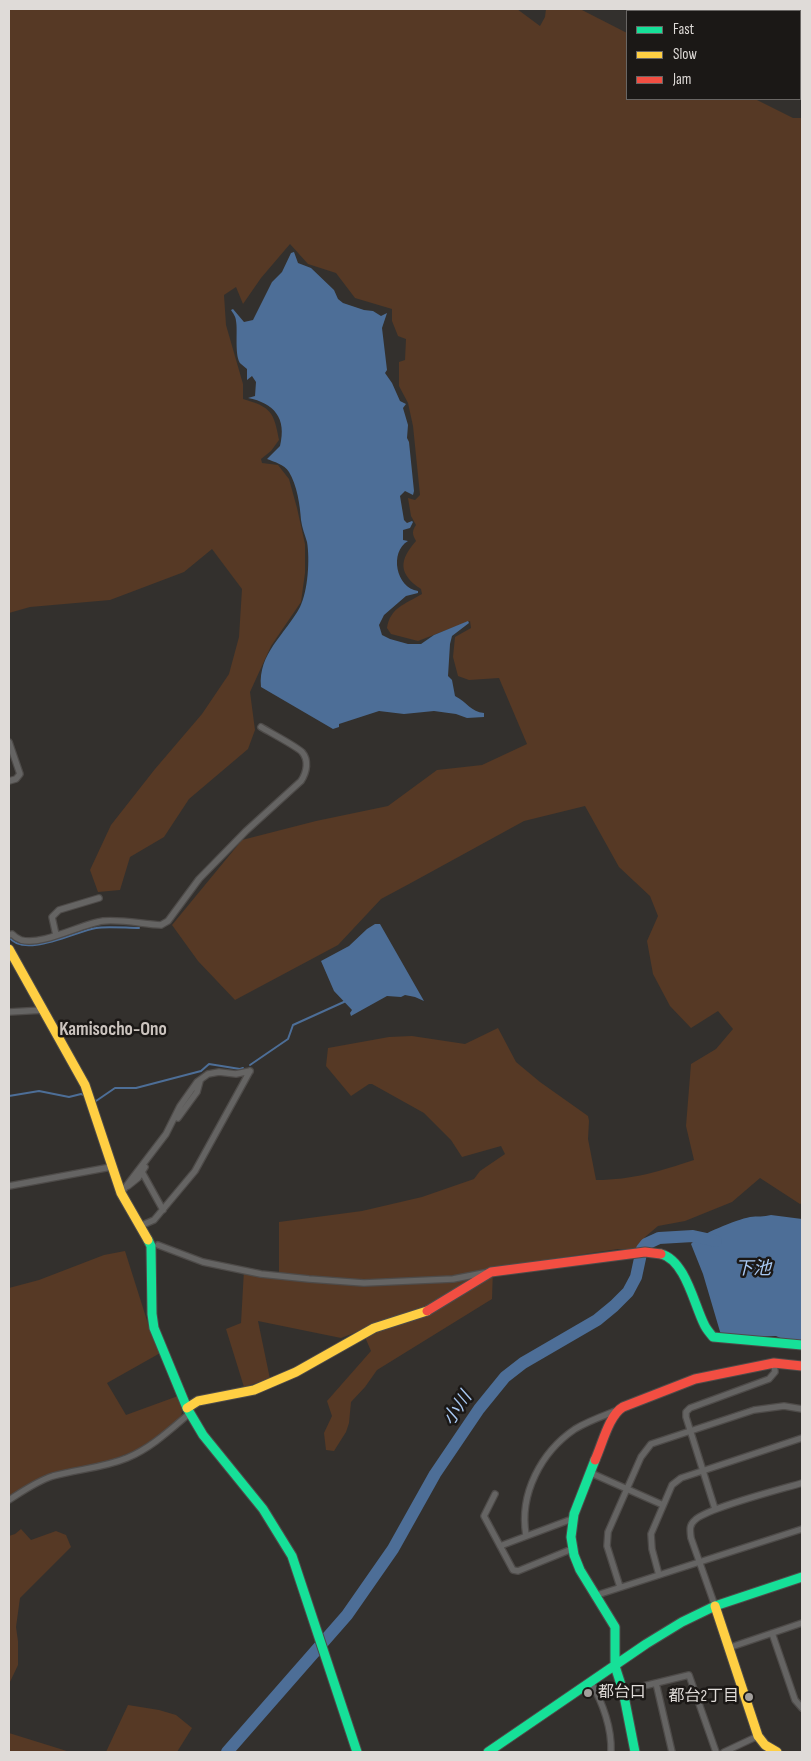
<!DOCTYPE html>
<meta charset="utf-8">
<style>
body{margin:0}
#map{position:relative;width:811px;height:1761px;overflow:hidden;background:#33302d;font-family:"Sofia Sans Condensed",sans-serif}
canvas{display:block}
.frame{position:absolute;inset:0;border:10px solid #dfdbd8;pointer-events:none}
.legend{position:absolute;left:626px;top:10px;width:175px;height:90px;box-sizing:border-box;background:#1b1816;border:1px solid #696664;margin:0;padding:6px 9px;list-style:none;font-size:15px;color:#dfdbd8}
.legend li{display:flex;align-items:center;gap:10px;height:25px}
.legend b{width:25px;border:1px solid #696664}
</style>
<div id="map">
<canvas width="811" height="1761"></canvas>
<div class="frame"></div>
<ul class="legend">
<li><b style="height:6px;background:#16e098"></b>Fast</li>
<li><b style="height:6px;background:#ffcf43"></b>Slow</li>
<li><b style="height:6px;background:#f24e42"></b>Jam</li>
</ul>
</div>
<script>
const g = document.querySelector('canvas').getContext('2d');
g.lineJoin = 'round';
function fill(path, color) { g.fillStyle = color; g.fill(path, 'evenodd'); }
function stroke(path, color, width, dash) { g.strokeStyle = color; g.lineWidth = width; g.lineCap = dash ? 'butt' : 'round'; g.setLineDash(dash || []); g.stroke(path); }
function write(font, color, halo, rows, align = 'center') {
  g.font = font + ' "Sofia Sans Condensed","Noto Sans JP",sans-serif'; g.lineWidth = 5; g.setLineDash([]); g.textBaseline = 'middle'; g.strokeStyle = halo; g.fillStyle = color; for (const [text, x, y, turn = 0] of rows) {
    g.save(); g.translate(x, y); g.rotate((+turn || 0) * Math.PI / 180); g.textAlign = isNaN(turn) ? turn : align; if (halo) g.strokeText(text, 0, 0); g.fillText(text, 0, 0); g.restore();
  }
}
const green = new Path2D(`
 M9,9h508l23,17 5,-9 1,-8h34l47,24v66h128l38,19h9v1085l-2,1 -40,-26 -28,24 -47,19 -27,5 -13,11 -7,12h-20l-125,19 -1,31 -115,71 -12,17 -14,15 -2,21 -3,9 -12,19 -8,-1 -2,-17 8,-17 -5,-15 44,-50 -9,-21 -21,8 -83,-17 12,58 -26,8 -18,-58 15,-6 3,-53 35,6v-54l83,-11 60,-14 52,-18 6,-8 25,-17 -4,-8 -39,11 -11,-17 -27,-27 -52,-29h-3l-18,12 -25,-30 2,-18 61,-11 23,-1 53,8 33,-16 18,34 24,20 48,34 1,5 -1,18 8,41c37,0 64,-9 98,-20l-8,-34 5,-62 25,-15 17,-20 -15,-18 -27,17 -21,-22 -17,-32 -6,-33 11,-25 -8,-20 -31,-29 -34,-61 -61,15 -115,63 -28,15 -43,46 -103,55 -37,-39 -26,-36 70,-85 74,-19 72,-15 49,-36 45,-5 45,-21 -28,-66 -30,2 -11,-4 -5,-19 2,-20 16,-9 -1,-7 -52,20 -27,-7 -4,-6c3,-20 18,-24 35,-34l-1,-5c-23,-15 -22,-29 -5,-48 -4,-7 -4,-10 0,-16l-5,-9 -3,-18 7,2 5,-5 -7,-69 -5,-23 -9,-17v-24l6,-2 1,-21 -8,-3 -6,-15v-12l-37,-11 -19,-25 -28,-9 -18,-20 -29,34 -18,26 -7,-17 -12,8 2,30 17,59v15c28,8 31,13 36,41l-8,11 -10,8 1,4 16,2 11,14 8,29 8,36v29l-4,29 -30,44 -21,46 5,38 -7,19 -59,50 -25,38 -34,20 -10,33 -22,2 -8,-22 21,-45 44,-56 47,-55 27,-40 10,-37 3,-48 -30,-40 -28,23 -74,28 -80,7 -21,6z
 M125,1251l25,79 12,22 -55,31 19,32 52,-19 4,15 -1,7 -12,10 -32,22 -36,14 -31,6 -61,27v-209l30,-8 65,-25z
 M21,1529l10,11 25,-9 10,4 5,12 -51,51 -4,29 2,14v24l-9,19v-148l6,-2z
 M128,1705l31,5 17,5 16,13 -15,24h-71z
 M9,1733l61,19h-61z`);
const water = new Path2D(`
 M294,252l4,11 13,5 23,22 4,9 5,4 21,7 9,1 8,5 6,-3 -5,15 5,42 -2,3 7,10 8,18 6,3 -3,4 5,17 -1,13 2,4 5,49 -1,4 -8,-4 -5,5 4,24 3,3 5,-2 1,1 -3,6 -7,2v10l5,1c-19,11 -12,47 10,50v2l-12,3 -22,19 -5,10 3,10 8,4 18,5h13l13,-9 34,-14 1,2 -17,13 -2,8 -2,32 4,4 3,16c12,6 16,16 29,17v4l-17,1 -11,-4 -22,-3 -30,3 -25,-3 -40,13v3l-6,2 -72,-42c-3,-34 24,-52 39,-80 8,-16 10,-48 7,-65 -2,-7 -5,-14 -6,-22 -1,-15 -4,-35 -12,-48 -5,-8 -15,-10 -22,-13l13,-13c7,-28 -6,-43 -32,-48l7,-2 1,-14 -4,-6 -5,4v-11c-2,-2 -4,-3 -6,-5 -7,-6 -3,-34 -5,-43 0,-4 -3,-8 -5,-11l2,-1 11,13 9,-2 19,-38 10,-10 9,-19z
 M375,924h5l44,77 -9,-4 -10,-2 -4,2 -14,-1 -36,20 -1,-3 2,-3 -18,-19 -13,-30 28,-15 18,-17z
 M771,1215l31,4v124l-15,-2 -11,-5 -47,1 -8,-2 -18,-61 -12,-30c9,-10 45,-24 59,-27 7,-1 14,0 21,-2z`);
const stream = new Path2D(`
 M9,937c15,22 67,-6 87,-9 10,-2 31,0 43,0
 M250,1065l38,-26 5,-14 53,-24
 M9,1096l30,-5 30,6 12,-3 3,1
 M93,1099l3,2 19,-13h21l65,-17 8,-7 31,5 3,-1`);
const river = new Path2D(`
 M227,1752l120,-137 46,-66 42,-75 44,-65 26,-32 18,-14 74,-43 17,-14 14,-14 8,-15 6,-28 4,-5 13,-6 34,-2 23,5`);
const street = new Path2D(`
 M9,742l11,32 -4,5 -7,2
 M9,935l3,-1c2,2 6,5 9,6 21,6 60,-16 82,-19 17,-2 40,3 58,4l7,-4 31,-42 47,-48 55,-50c6,-9 8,-21 1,-29 -6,-6 -33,-20 -41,-25
 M56,935l-4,-18 7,-7 40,-12
 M9,1012l35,-2
 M178,1118l19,-26 3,-11
 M142,1172l21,38
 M9,1186l102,-19
 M128,1186l10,-8 7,-11
 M121,1193l45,-59 14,-28 17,-24 11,-8 11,-2 17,2 14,-3
 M140,1226l14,-6 41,-49 55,-100
 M158,1245l45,17 58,12 48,5 55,4 89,-4 36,-7
 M591,1473l72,32
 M495,1494l-11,22 29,54 5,1 54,-22
 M9,1500c14,-9 28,-19 44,-24 25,-7 50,-8 74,-18 24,-10 43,-28 63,-45
 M715,1509l-29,-92v-5l4,-4 79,-29 6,-7 -1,-9
 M526,1535c-7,-41 15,-83 49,-106 13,-8 28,-13 43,-19
 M500,1546l72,-27
 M659,1575l-7,-26 -1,-15 21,-49 9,-7 121,-40
 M620,1587l-13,-41 1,-14 33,-75 10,-13 103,-34 30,-4 18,3
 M597,1595l205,-66
 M715,1606l-24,-68c-1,-8 -2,-13 4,-18 12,-12 87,-31 107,-37
 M772,1633l23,67 7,8
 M728,1648l74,-25
 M591,1683c12,20 21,46 20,69
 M656,1683l16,69
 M623,1691l66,-16 27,77
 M724,1752l34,-16`);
const fast = new Path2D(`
 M148,1240l3,6 1,68 2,14 33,80 16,27 60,74 29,47 65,196
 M661,1254c24,6 33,50 43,70 2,5 6,9 9,13l89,8
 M595,1460l-21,54 -3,23 3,18 6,15 35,57v39l8,25 12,61
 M488,1752l158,-108 36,-22 33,-16 87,-29`);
const slow = new Path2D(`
 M9,949l76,136 36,108 27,47
 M187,1408l11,-7 56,-11 42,-18 78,-44 53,-17
 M715,1606l43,130 7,9 12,7`);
const jam = new Path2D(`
 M427,1311l64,-39 154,-20 16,2
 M595,1460c7,-15 14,-45 28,-53l72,-28 79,-16 28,3`);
const markers = [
 [588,1693,5,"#a39f9c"],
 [749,1697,5,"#a39f9c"]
];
const poiNames = [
 ["都台口",598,1693],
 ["都台2丁目",739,1697,"right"]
];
const waterNames = [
 ["下池",753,1269],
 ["小川",458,1409,-56]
];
const quarterNames = [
 ["Kamisocho-Ono",113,1030]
];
fill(green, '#563925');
fill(water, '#4d6e97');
stroke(stream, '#4d6e97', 2);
stroke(river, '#4d6e97', 12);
stroke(street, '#4e4b49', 8);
stroke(fast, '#4e4b49', 11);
stroke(slow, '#4e4b49', 11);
stroke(jam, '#4e4b49', 11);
stroke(street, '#656463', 5.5);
stroke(fast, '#16e098', 9);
stroke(slow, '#ffcf43', 9);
stroke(jam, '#f24e42', 9);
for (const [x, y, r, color] of markers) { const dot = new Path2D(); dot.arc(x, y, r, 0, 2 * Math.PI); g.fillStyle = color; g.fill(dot); stroke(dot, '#1b1816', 2); }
write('16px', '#dfdbd8', '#1b1816', poiNames, 'left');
write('italic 18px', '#a8c8f2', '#1b1816', waterNames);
write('bold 19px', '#cbc3be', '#1b1816', quarterNames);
</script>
